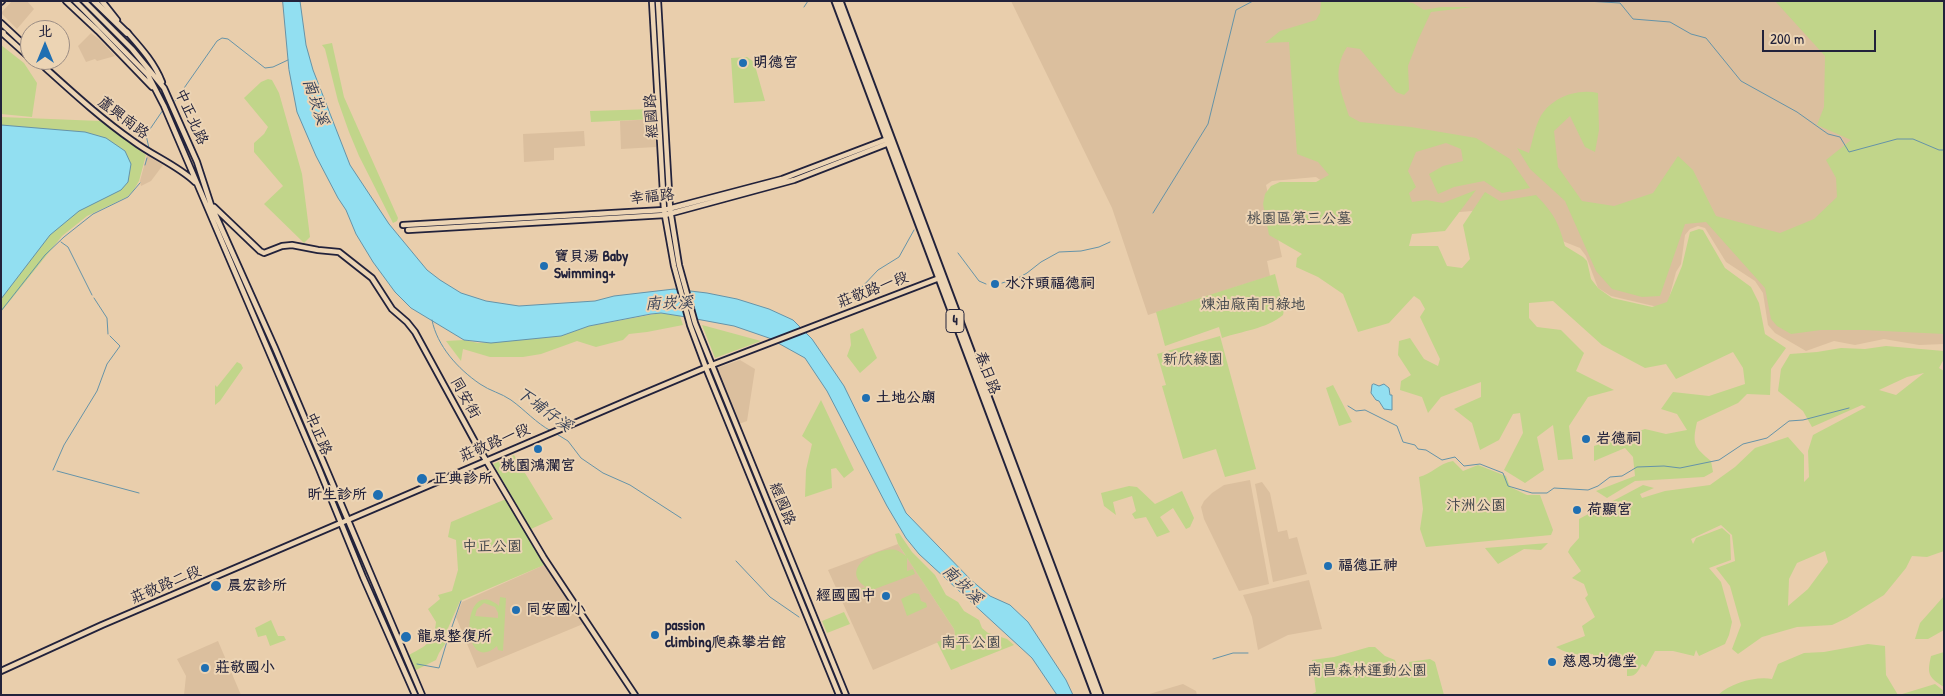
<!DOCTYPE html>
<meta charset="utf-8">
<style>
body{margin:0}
#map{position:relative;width:1945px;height:696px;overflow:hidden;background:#e9ceac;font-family:"Patrick Hand","LXGW WenKai TC",sans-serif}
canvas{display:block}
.frame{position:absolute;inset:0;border:2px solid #22223b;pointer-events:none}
.north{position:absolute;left:20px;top:20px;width:50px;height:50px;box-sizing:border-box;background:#ecd4b4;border:1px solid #9b8d84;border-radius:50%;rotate:0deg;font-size:14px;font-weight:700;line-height:20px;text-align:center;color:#22223b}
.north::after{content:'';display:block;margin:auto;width:18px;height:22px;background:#1f6fb2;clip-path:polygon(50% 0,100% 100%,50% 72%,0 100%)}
.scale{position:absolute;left:1762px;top:30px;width:114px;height:22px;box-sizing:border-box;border:2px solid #22223b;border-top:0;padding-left:6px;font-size:15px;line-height:18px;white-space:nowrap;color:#22223b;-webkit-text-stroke:4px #ecd4b4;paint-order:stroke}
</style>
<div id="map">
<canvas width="1945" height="696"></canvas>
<div class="frame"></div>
<div class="north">北</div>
<div class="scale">200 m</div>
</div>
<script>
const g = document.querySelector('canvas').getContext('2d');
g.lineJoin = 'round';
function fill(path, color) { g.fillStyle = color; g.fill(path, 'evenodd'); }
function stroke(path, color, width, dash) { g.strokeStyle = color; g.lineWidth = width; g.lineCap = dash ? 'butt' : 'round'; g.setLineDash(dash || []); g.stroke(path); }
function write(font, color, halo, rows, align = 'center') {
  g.font = font + ' "Patrick Hand","LXGW WenKai TC",sans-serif'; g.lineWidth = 4; g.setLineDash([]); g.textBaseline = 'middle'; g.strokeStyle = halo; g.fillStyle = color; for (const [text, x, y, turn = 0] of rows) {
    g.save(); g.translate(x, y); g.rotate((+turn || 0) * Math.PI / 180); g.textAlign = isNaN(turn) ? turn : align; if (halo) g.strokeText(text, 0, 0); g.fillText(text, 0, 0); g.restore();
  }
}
const built = new Path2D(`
 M12,1h15l7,8 -17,20 -16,-16z
 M1011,1h933v343l-25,1 -35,-6 -29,6 -21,-4 -28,10 -31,-18 -7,-8 -5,-32 -8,-12 -29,-19 -21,-34 -7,-2 -8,3 -5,6 -4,29 -5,8 -9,34 -5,2 -51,-12 -13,-8 -12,-32 -6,-8 -96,-38 -108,9 -60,-42 -44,4 -6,4 16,72 -15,4 3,15 -122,39 -36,-107z
 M91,33l9,7 15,16 -18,5 -2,-2 -9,3 -8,-16z
 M655,119l1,28 -35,2 -1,-28z
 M584,131l1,15 -31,2v12l-30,2 -1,-28z
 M147,155l16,10 -12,16 -10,5 -1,-5z
 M740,360l15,9 -8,52 -8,3 -22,-56z
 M1250,480l19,104 -30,7 -35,-72 -3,-12 3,-6 8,-8 12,-8z
 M1262,482l8,11 8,39 9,-2 2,9 8,-2 10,37 -34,8 -18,-98z
 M898,544l56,85 1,6 -82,35 -45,-100z
 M544,565l39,59 -106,44 -21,-51 6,-15z
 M1309,580l13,49 -34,6 -30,15 -6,-33 -9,-22z
 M218,641l23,54h-57l2,-19 -9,-17z
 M1183,684l13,7 1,4h-51z`);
const green = new Path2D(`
 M1321,1h78l14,2 11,7 17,-3h32l-42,5 -13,28 -10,26 1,24 -5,5 -8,-3 -36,-43 -13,-2c-16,25 -6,43 2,69l11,6 51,5 65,11 34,21 20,29 -28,5 -18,-12 -30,6 -16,7 -9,-20 14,-8 20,-5 -2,-12 -15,-6 -30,9 -8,19 8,16 -7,6 3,9 14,-2 17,3 33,-13 -31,41 -33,3 -3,12h29l9,20 15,2 8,-9 -7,-34 22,-33 15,9 36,-6c18,19 22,26 29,51l18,11 4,4 4,18 7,9 14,10 40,9 15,-5 15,-36 8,-34 9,-3 4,1 22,38 26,19 8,16 6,31 21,14 -15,21 -1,26 -23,-1 -9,9 -41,19c-5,22 -3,25 14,39l2,11 -9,5 -69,4 -28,17 -11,-7 39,-15 -2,-19 -8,-9 -31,13v-15l51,-17 21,5 21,-4 -10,-16 -16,-5 12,-17 36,4 36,-12 -2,-16 -10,-16 -57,27 -10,-15 -21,4 -43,-23 -49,-44 -24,2v15l8,9 24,3 23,23 -8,18 38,19 -26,7 -19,29 4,33 -15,1 -5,-35 -16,12 7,33 -19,13 -21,-13 19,-37 -3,-20 -7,1 -14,26 -19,10 -8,-27 -18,-14 27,-12v-15l-40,15 -13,16 -6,-16 -22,-7 1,-9 10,-6 -13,-20 1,-14 11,-3 14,21 14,7 2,-7 -20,-42 5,-8 -5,-9 -6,-4 -25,27 -31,9 -15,-38 -25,-17 -22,-10 1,-9 5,-4 -33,-19 -6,-31 2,-10 6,-8 9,-4h36l13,-7 -11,-13 -21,-8 -8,-112 -24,1 15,-12 36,-11 4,-7z
 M1775,1h169v333l-80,-4h-43l-30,4 -14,-8 -6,-7 -6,-31 -59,-66 -21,2 -25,72 -18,1 -30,-8 -16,-18 -31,-70 -35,-32 -13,-21 12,5c3,-10 5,-22 9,-31 9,-23 37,-34 60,-29l1,37 -4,22 -10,-5 -15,-31 -16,15 4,36 24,34 32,5 39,-13 25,-37 15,14 23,46 64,17 34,-14 23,-22 -1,-19 -10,-18 25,-20 -34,-15 7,-18 1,-51z
 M332,43l12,54 54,121 -1,3 -4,2 -34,-67 -10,-24 -11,-31 -13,-52 -3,-4z
 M1,45l23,18 13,20 -5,34 -31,-3z
 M747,57l7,5 11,39 -31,2 -3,-45z
 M268,79l4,1 7,13 23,81 8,63 -6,6 -40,-39 19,-18 -29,-34v-9l10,-9 4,-7 -24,-29 17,-16z
 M654,109l1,10 -64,3 -1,-11z
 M1,117l99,4 46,34 -7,26 -6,10 -6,6 -40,19 -25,20 -61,76z
 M1275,274l9,36 -1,5c-17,14 -41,16 -61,23l-3,-11 -54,19 -9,-34z
 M661,313l19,3 3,9 -36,7 -18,2 -6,6 -27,7 -19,-6 -36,13 -18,3h-33l-27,-8 -2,12 -15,-20 18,-1 14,3 83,-7 28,-10z
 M702,325l59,16 -46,17z
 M863,328l14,30 -17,15 -13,-17 4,-11 -1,-11z
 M1220,336l36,133 -31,8 -9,-28 -33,10 -21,-73 4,-1 -9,-31z
 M1886,346l58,5v8l-5,9 5,3v180l-17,6 -15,-1 -6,12 -22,27 -37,23 -15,7 -35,2 -35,10 -24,17 -6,-5 9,-24 -11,-39 -14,-18 19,-7 -3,-26 -11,-10 -30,14 2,5 3,-6 26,-10 8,7 1,25 -22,8 12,14 11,40 -3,13 -4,9 -26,12 -3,-6 -2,6 -21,-5h-18l-9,16 -4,-3c-4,7 -6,13 -15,12v-9l-34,-5v-8c-13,2 -26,0 -37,-7l29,-11 -3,-10 13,-9 -10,-19 3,-3 -4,-11 -12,-6 9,-7 -13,-19 2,-4 9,-10v-19l64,-34 11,3 -14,6 2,4 23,-7 45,-6 25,-18 20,-19 33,-11 16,18v27l5,-5 -1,-26 5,-16 53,-28 -4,-2 -50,22 -9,-16 -25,-20 3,-22 9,-15 27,-2 24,-4 24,1zM1924,373l-28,22 -17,-5 28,-13zM1825,551l3,11 -20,27 -20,17 1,-27 8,-16z
 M237,362l4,2 2,4 -23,33 -5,4v-20l2,2z
 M1333,385l19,37 -13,4 -13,-38z
 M821,400l33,70 -10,8 -8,-10 -5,1 1,19 -27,9 1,-27 6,-26 -10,-8z
 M514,455l39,64 -22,10 -38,-65z
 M1453,461l10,10 15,-6 28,11 4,11 17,8h13l13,35 -2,5 -125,12 -6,-18 3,-20 -4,-32c13,-3 20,-14 34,-16z
 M1129,486l8,1 18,17 27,-13 12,27 -4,9 -4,2 -13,-21 -13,9 10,15 -13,5 -11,-20 -11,2 -3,-5 4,-3 -4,-15 -19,6 3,13 -12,-9 -3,-13z
 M506,499l38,66 -84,36 -15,34v9l-6,9 -3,7 -20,10 -7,-15c17,-9 25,-13 27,-33l-8,-13 12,-10 -2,-4 14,-4 6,-21 -2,-30 -8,-3 3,-15z
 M899,533l13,19 23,23 11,20 12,7 6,9 15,9 3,8 6,5 19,6 7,6 -63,25 -14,-28 18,-7 -1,-6 -47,-71v13l6,-2 2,5 -59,22 -2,-4 12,-5c-28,-18 12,-41 30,-37 3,1 7,4 10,6l-8,-12 -3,-10z
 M1548,543l-7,7 -17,-1 -26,15 -13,-16z
 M914,593l5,1 2,7 5,2 1,4 -20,9 -6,-17z
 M1944,596v34l-16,9h-13l5,-16z
 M500,597l6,1 -3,53 -5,-1 -1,-4c-37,33 -37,-73 2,-40zM484,603l11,4 3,6v5l-23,-2 2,-7z
 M844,612l6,12 -23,9 -5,-12z
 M271,620l7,16h6l2,4 -16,6 -4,-11 -8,2 -3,-9z
 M1868,644l17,2 1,29 12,20h-180c13,-12 38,-19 54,-16l6,-15 26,-11 20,-1z
 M1369,647h6l10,9 10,4 4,14 11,-2 -1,-10 21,-3 5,3 9,33h-134l6,-3 -4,-32 22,-3z
 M1944,652v35c-16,-10 -17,-13 -13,-31z
 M1935,684l9,7v4h-45z`);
const water = new Path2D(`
 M283,1h17l6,44 7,25 37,95 39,59 38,46 13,10 21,13 25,8 33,5 76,-5 19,-5 60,-7 33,4 30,6 32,10 24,11 19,19 32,47 62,127 65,67 19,16 20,9 18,17 38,58 7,15h-16l-25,-37 -113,-104 -13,-16 -19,-32 -60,-115 -22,-33 -36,-20 -35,-12 -54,-10 -19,-3 -10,1 -62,12 -28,10 -70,7 -27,-3 -53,-32 -16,-16 -22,-30 -17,-28 -10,-24 -8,-12 -22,-42 -19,-44 -8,-42z
 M1,125l84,7 21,6 19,13 6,13 -3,18 -7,8 -42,21 -29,24 -49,64z
 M1374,384l5,2 5,-2 5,4 1,7h2v15l-8,-1 -5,-8 -3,-1 -5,-7 1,-8z`);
const stream = new Path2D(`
 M1586,1l34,2 13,16 37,3 21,12 15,4 35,43 56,31 31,22 12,3 9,15 48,-13h16l26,11h5
 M804,7l4,-6
 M175,101l42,-60 5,-3 6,1 37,29 8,-1 15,-7
 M149,148l-3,-13 17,-25
 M145,165l2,-7
 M1153,213l55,-89 28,-114 17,-9
 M61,242l7,5 24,48
 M958,253l21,28 7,3
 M1002,283l16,-5 9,-5 14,-11 18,-10 22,-1 18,-4 11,-5
 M94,298l13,20 1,16
 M844,306l34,-36 21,-13 15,-27
 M1,311l44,-56 19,-18 29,-23 35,-17 12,-14
 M432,320c5,26 26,49 48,64 10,7 21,9 31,16 14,10 25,23 40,31
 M1348,406l8,5 9,-1 32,16 6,16 12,3 3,4 8,1 16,10 13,-3 9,9 16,-2 23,9 5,13 24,7h15l7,-5 34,2 10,-4 12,-9 12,-1 15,-9 27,-1 16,2 39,-8 24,-16 24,-6 22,-17 14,-1 46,-12
 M555,433l13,8 13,17 22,15 27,12 51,33
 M53,470l11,-25 33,-54 10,-27 13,-18 -10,-10
 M57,471l82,22
 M736,561l34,36 29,20
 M1213,659l20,-6h15
 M417,664l22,4 9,-30 13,-37`);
const secondary = new Path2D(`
 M66,1l32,30 54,56
 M75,1l73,74 16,31 155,363 44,108 52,118
 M84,1l48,48 32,39 33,74 14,43 64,143 147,347
 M102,1l15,19
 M652,1l12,209 10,56 16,59 16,43 133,327
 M658,1l12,208 9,56 16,58 17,42 134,330
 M1,2l1,-1
 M1,23l29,27
 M1,32l29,26
 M127,32c14,16 27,30 35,50
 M33,60l8,4c30,27 59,54 92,77 20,15 44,24 62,41
 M214,207l46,44 4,2 18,-7 10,-1 26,5 21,2 33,26 20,31 15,13 8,10 59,108 70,118 91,137
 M403,225l261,-15 118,-31 108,-41
 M408,230l257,-15 129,-35 95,-37
 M1,671l101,-46 529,-226 81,-34 230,-88`);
const primary = new Path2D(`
 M835,1l260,694
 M840,1l260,694`);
const highway = new Path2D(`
 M94,1l33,32
 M1,33h2`);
const markers = [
 [743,63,5,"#1f6fb2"],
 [544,266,5,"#1f6fb2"],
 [995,284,5,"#1f6fb2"],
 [866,398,5,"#1f6fb2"],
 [1586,439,5,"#1f6fb2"],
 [538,449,5,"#1f6fb2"],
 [422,479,6,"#1f6fb2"],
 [378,495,6,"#1f6fb2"],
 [1577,510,5,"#1f6fb2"],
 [1328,566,5,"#1f6fb2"],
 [216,586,6,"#1f6fb2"],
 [886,596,5,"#1f6fb2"],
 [516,610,5,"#1f6fb2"],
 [655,635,5,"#1f6fb2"],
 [406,637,6,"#1f6fb2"],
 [1552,662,5,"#1f6fb2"],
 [205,668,5,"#1f6fb2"]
];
const shields = [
 [955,321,18]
];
const shieldNames = [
 ["4",955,321]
];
const poiNames = [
 ["明德宮",753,63],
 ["寶貝湯 Baby",554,257],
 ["Swimming+",554,274],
 ["水汴頭福德祠",1005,284],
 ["土地公廟",876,398],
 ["岩德祠",1596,439],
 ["桃園鴻瀾宮",538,466,"center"],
 ["正典診所",433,479],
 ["昕生診所",367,495,"right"],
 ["荷顯宮",1587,510],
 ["福德正神",1338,566],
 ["晨宏診所",227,586],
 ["經國國中",876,596,"right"],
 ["同安國小",526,610],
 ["passion",665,626],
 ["climbing爬森攀岩館",665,643],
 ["龍泉整復所",417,637],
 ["慈恩功德堂",1562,662],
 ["莊敬國小",215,668]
];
const streetNames = [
 ["經國路",652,116,-93],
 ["中正北路",191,117,66],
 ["蘆興南路",123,118,37],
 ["幸福路",652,197,-6],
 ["莊敬路一段",873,290,-21],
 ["春日路",987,373,69],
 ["同安街",465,398,61],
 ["中正路",318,434,67],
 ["莊敬路一段",495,443,-23],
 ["經國路",782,504,68],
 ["莊敬路二段",166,585,-23]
];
const parkNames = [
 ["桃園區第三公墓",1299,219],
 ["煉油廠南門綠地",1253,305],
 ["新欣綠園",1193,360],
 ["汴洲公園",1476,506],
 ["中正公園",492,547],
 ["南平公園",971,643],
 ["南昌森林運動公園",1367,671]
];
const waterNames = [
 ["南崁溪",315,102,71],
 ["南崁溪",669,304,-2],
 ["下埔仔溪",544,410,36],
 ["南崁溪",962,585,44]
];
fill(built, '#dbbf9e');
fill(green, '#c1d58a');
fill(water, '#92dff1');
stroke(water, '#6593a8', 1);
stroke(stream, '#6593a8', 1);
stroke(secondary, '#22223b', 8);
stroke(primary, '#22223b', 9);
stroke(highway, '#22223b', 9);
stroke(secondary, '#ecd4b4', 4.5);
stroke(primary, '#ecd4b4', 5);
stroke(highway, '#ecd4b4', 5.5);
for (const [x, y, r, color] of markers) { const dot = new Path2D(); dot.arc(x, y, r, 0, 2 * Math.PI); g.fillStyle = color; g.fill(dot); stroke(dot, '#ecd4b4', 2); }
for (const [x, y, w] of shields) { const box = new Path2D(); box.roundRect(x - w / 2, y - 11.5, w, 23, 4); g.fillStyle = '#ecd4b4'; g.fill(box); stroke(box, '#22223b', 1); }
write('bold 14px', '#22223b', null, shieldNames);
write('bold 15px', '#22223b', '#ecd4b4', poiNames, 'left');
write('15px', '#22223b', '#ecd4b4', streetNames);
write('15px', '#42464b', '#ecd4b4', parkNames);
write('italic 16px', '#333e56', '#ecd4b4', waterNames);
</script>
